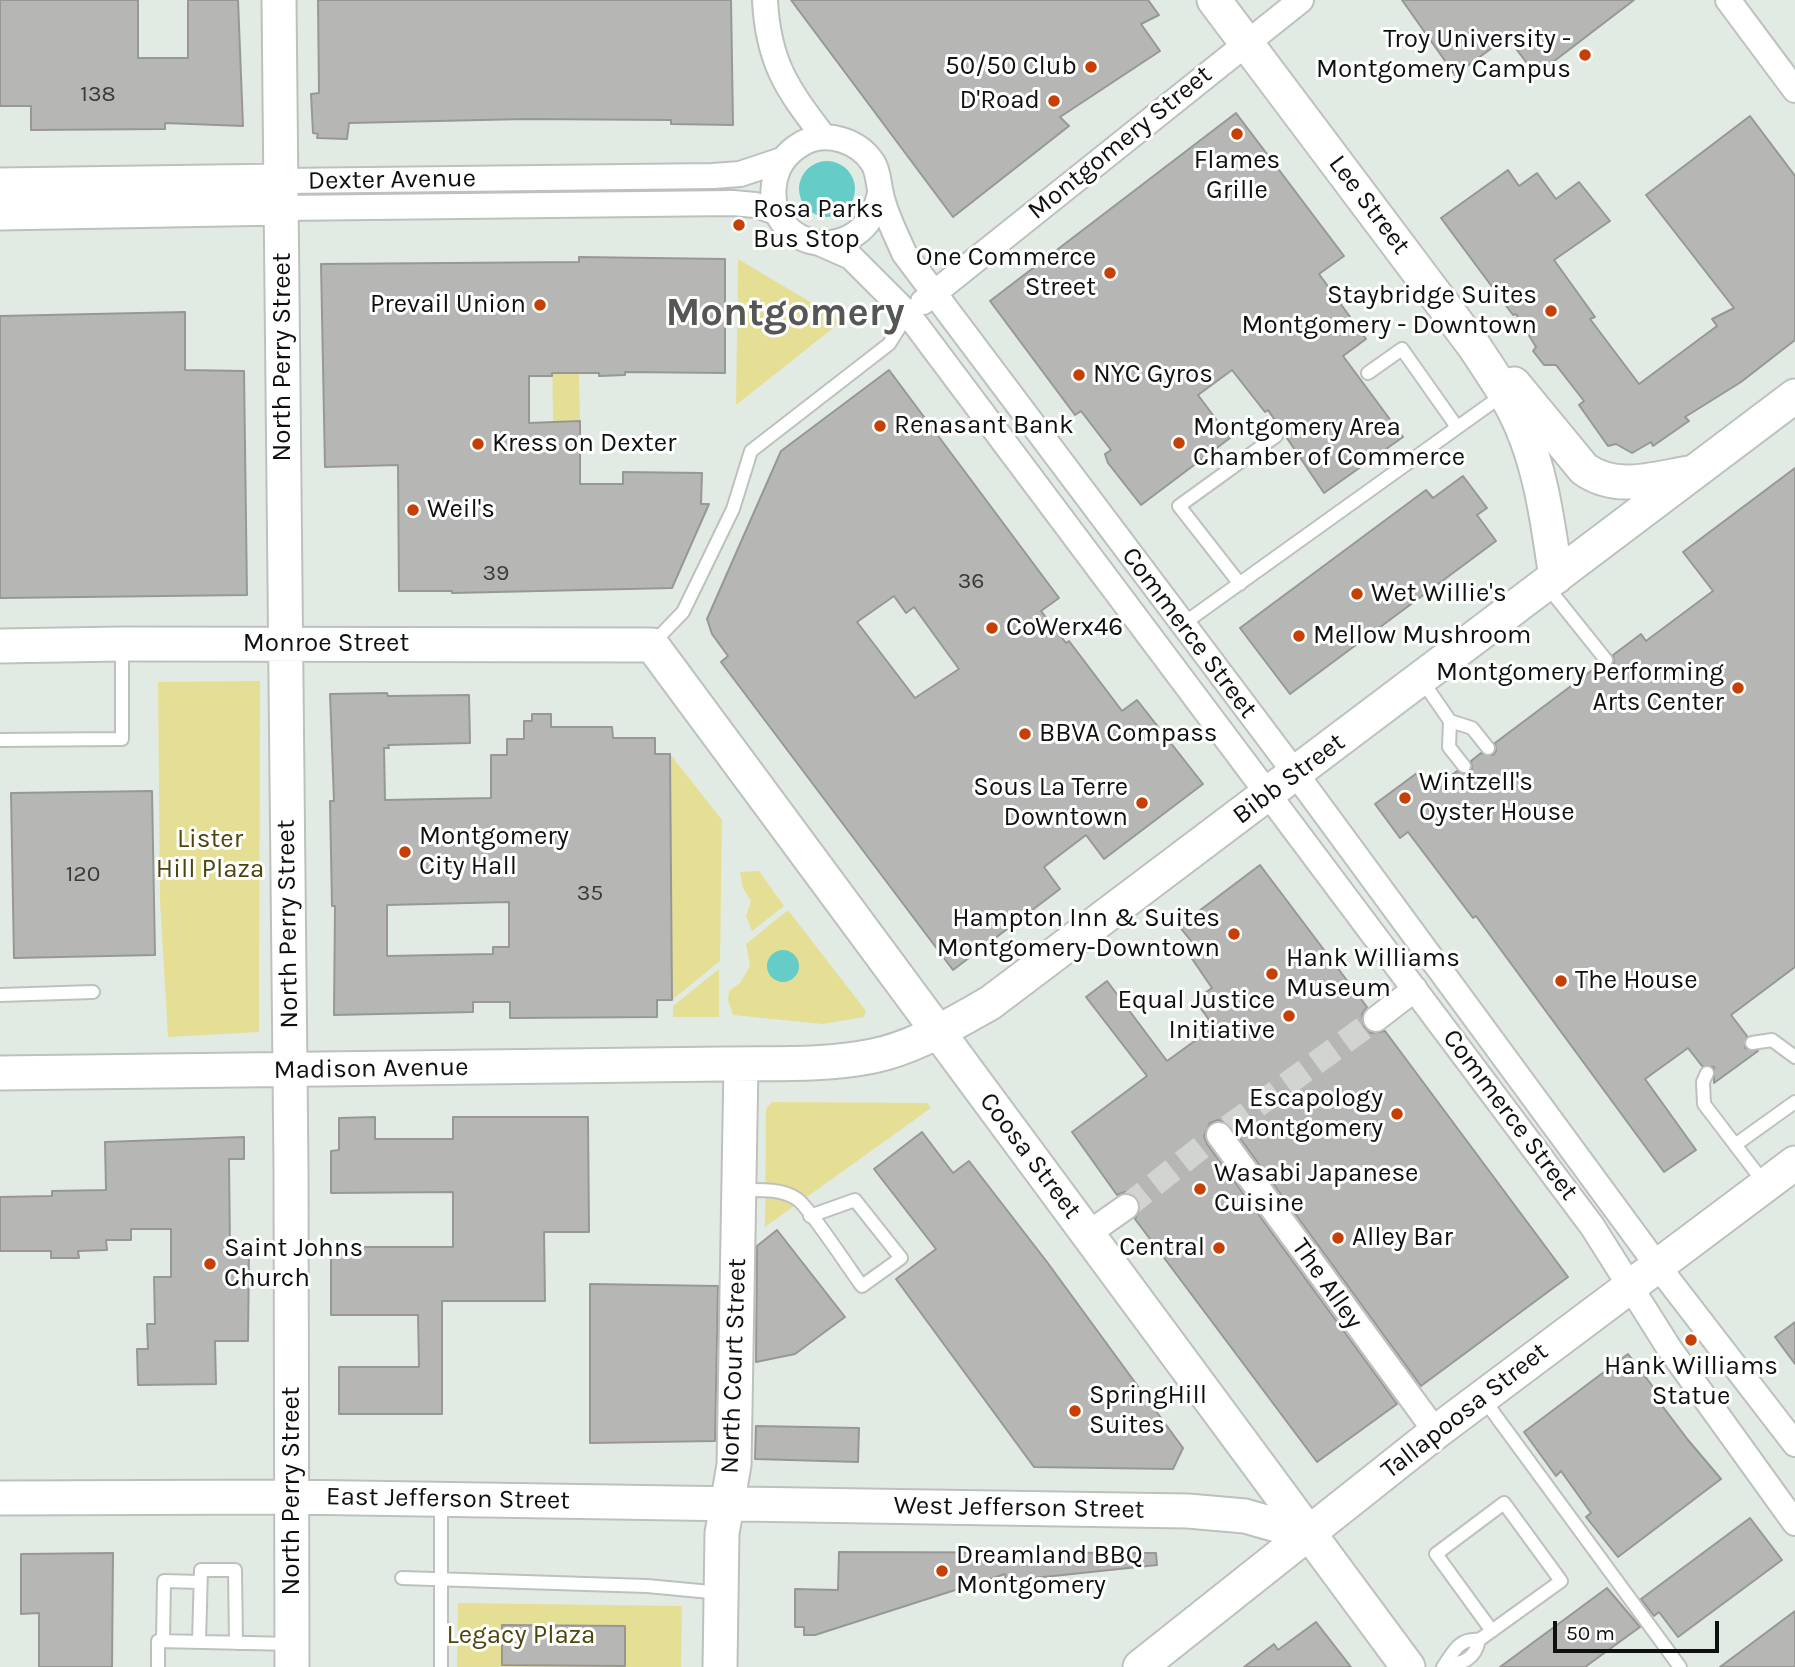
<!DOCTYPE html>
<style>
body{margin:0}
#map{position:relative;width:1795px;height:1667px;overflow:hidden;background:#f3f6f3;font-family:Karla,sans-serif}
canvas{display:block}
.scale{position:absolute;left:1553px;top:1621px;width:166px;height:32px;box-sizing:border-box;border:4px solid #0f1010;border-top:0;padding-left:9px;font-size:21px;line-height:24px;white-space:nowrap;color:#0f1010;-webkit-text-stroke:5px #fff;paint-order:stroke}
</style>
<div id="map">
<canvas width="1795" height="1667"></canvas>
<div class="scale">50 m</div>
</div>
<script>
const g = document.querySelector('canvas').getContext('2d');
g.lineJoin = 'round';
function fill(path, color) { g.fillStyle = color; g.fill(path, 'evenodd'); }
function stroke(path, color, width, dash) { g.strokeStyle = color; g.lineWidth = width; g.lineCap = dash ? 'butt' : 'round'; g.setLineDash(dash || []); g.stroke(path); }
function write(font, color, halo, rows, align = 'center') {
  g.font = font + ' Karla,sans-serif'; g.lineWidth = 6; g.setLineDash([]); g.textBaseline = 'middle'; g.strokeStyle = halo; g.fillStyle = color; for (const [text, x, y, turn = 0] of rows) {
    g.save(); g.translate(x, y); g.rotate((+turn || 0) * Math.PI / 180); g.textAlign = isNaN(turn) ? turn : align; if (halo) g.strokeText(text, 0, 0); g.fillText(text, 0, 0); g.restore();
  }
}
const built = new Path2D(`
 M0,0h1795v1667h-1795z`);
const green = new Path2D(`
 M738,259l104,62 -106,84z
 M551,263l28,110 1,48 -27,1z
 M260,681l-1,351 -91,5 -8,-136 -2,-219z
 M670,754l52,66 -2,141 -48,39z
 M759,871l25,35 -32,25 -6,-15 5,-15 -8,-13 -3,-16z
 M788,910l78,101 -2,6 -41,7 -90,-9 -5,-15 1,-9 12,-9 9,-16 -4,-22z
 M719,969v48h-46v-11z
 M772,1102l155,1 4,5 -166,119 1,-118z
 M458,1603l224,3 -1,61h-224z`);
const water = new Path2D(`
 M799 189a28 28 0 1 1 56 0a28 28 0 1 1-56 0Z
 M767 966a16 16 0 1 1 32 0a16 16 0 1 1-32 0Z`);
const building = new Path2D(`
 M0,0h138v58h50v-58h50l5,126 -78,-3v6l-134,1v-24h-31z
 M318,0h413l2,125 -62,-1v-4l-146,-1 -176,4 -2,16 -30,-1 1,-4 -5,-1 -2,-39 8,-1z
 M791,0h357l11,15 -18,9 19,27 -100,66 9,9 -116,91z
 M1402,0h232l-98,75 -29,-38 -52,38z
 M1236,113l108,143 -25,18 47,65 -23,17 60,81 -79,56 -56,-83 -3,2 -33,-42 -34,25 32,43 -89,67 -33,-42 -3,-9 6,-4 -30,-39 -6,4 -85,-114z
 M1750,116l45,60v164l-54,42 -56,35 4,4 -36,25 -2,-4 -19,11 -16,-9 -8,2 -29,-41 5,-4 -28,-36h-12l-11,-14 3,-4 -20,-33 -3,1 -72,-97 67,-48 11,16 18,-13 19,26 23,-17 31,39 -56,39 41,57 -5,2 49,65 78,-58 -5,-7 22,-11 -88,-113z
 M579,257l146,2v114l-100,-1v3l-26,1v-3h-47v3h-23v47l51,-2v63h43v-12l79,1 -1,31h8l-37,84 -220,5v-2h-53l-1,-126 -73,2 -4,-203 258,-2z
 M185,312v58l59,1 3,224 -247,3v-282z
 M889,370l170,228 -18,13 25,32 3,-2 53,70 15,-11 66,84 -99,75 -18,-24 -42,32 16,22 -107,81 -232,-308 7,-6 -16,-22 -5,-15 74,-168zM894,596l12,17 8,-6 45,62 -44,29 -58,-76z
 M1795,468v499l-64,48 16,21 -2,12 13,3 -44,32v-16l-12,-1 -14,-18 -43,31 51,71 -32,22 -188,-256 -3,2 -65,-86 -8,6 -25,-34 42,-31 14,18 26,-20 12,2 3,-4 -1,-8 10,-8 12,2 3,-4 -1,-8 104,-78 12,2 3,-4 -1,-8 28,-21 5,7 67,-50 -30,-39z
 M1463,476l24,32 -10,7 19,26 -206,153 -50,-66 186,-138 7,8z
 M387,693l1,3 81,-1 1,48 -82,2 1,3h-5l1,52 106,-2v-43h16v-16h17v-18h8v-7h19v13h61l1,11h42v16h15l2,246h-15v17l-147,1v-16h-37v10l-139,3 1,-109h-3l-2,-105h4l-4,-107zM509,902v45h-16v7l-106,2v-51z
 M152,791l3,164 -141,3 -3,-165z
 M1260,865l107,142 -5,7 2,13 7,6 14,-2 183,246 -147,109 -190,-260 -13,-6 -8,3 -6,13 3,8 190,260 -80,58 -182,-243 6,-13 -3,-8 -13,-6 -8,3 -45,-63 75,-56 -61,-79 21,-16 60,80 47,-34 -19,-27 17,-12 -28,-41 7,-6 -12,-15z
 M375,1117v22h78v-22h135l1,115h-45l1,69h-103v113h-103v-47h80l-1,-52h-87v-68h122v-55l-122,1v-42l8,-1v-32z
 M922,1132l31,41 16,-12 78,101 136,186 -10,21 -139,-2 -138,-188 40,-30 -62,-80z
 M244,1137v22h-15l1,92 19,-1 -1,91h-33l1,43 -78,1 -1,-36h11l-1,-25h8l-1,-47h17v-48h-40v11h-25l1,10 -29,1 1,7h-28v-7h-51v-54l52,-1v-5l54,-1 -1,-48z
 M777,1230l68,87 -50,37 -39,8 1,-116z
 M590,1284l128,2 -3,155 -125,2z
 M1795,1322v42l-20,-27z
 M1628,1354l32,42 -3,3 31,41 33,39 -103,78 -32,-40 5,-4 -30,-42 -5,5 -32,-44z
 M756,1426l103,2 -1,34 -103,-3z
 M1750,1518l32,42 -104,77 -19,-25 -5,4 -13,-17z
 M839,1552l317,1 1,12 -151,16 -1,-7 -190,61h-11v-8h-9v-38l43,1z
 M113,1553l-1,114h-73v-54l-18,1v-60z
 M1607,1588l33,39 -55,40h-85z
 M1795,1611v56h-75z
 M1316,1622l35,45h-107l30,-23 4,6z
 M502,1625l123,1v40l-123,-1z`);
const streetTunnel = new Path2D(`
 M1228,1127l148,-108
 M1126,1207l82,-65`);
const lane = new Path2D(`
 M1368,373l34,-24 55,78
 M1240,584l-61,-78 97,-70
 M1546,585l60,75
 M1183,624l321,-230
 M652,644l31,-32 50,-103 18,-58 138,-107 19,-30
 M1421,679l29,42 -1,26 15,19
 M1450,721l22,7 16,20
 M0,740l122,-1v-95
 M0,995l93,-3
 M1752,1043l20,-3 23,17
 M1707,1073l-4,9 1,22 61,80
 M1735,1145l60,-43
 M739,1190c18,0 42,-2 58,9 12,8 53,71 65,87l39,-28 -46,-58 -45,16
 M1482,1397l198,270
 M441,1500v167
 M402,1578l245,8 74,7
 M163,1641l1,-60 36,1
 M199,1642l2,-72h34l1,73
 M1446,1665c18,-2 29,-6 33,-25
 M158,1667v-26l134,3
 M1443,1667c10,-14 15,-29 36,-27l82,-59 -57,-78 -68,51 56,77`);
const street = new Path2D(`
 M765,0c3,62 22,89 59,137
 M1728,0l67,90
 M282,181l431,-5 27,-2 42,-14
 M880,193c-16,78 -115,57 -106,-8 2,-19 13,-33 29,-42 24,-13 56,-2 70,20 6,10 5,20 8,31 4,20 15,40 23,59l392,521 361,491 138,179
 M282,208l451,-5 22,2 24,8
 M819,243l32,14 57,57 684,912 77,122 126,175
 M923,302l378,-302
 M1376,1019l39,-30
 M1219,1135l217,297
 M1089,1233l37,-26`);
const secondary = new Path2D(`
 M279,0l12,1168 1,499
 M1214,0l260,346c17,26 35,51 47,79 21,48 27,101 35,152
 M0,185l282,-4
 M0,213l282,-5
 M1514,384l70,85c32,23 69,10 105,4
 M0,646l122,-2 530,1 756,1022
 M0,1073l723,-9c50,-1 101,2 150,-8 41,-8 81,-33 117,-53l805,-607
 M0,1498l292,-1 896,14 57,5 63,18
 M720,1667l2,-134 12,-68 7,-401
 M1140,1667l296,-235 359,-269`);
const markers = [
 [1585,55,7,"#c74003"],
 [1091,67,7,"#c74003"],
 [1054,101,7,"#c74003"],
 [1237,134,7,"#c74003"],
 [739,225,7,"#c74003"],
 [1110,273,7,"#c74003"],
 [540,305,7,"#c74003"],
 [1551,311,7,"#c74003"],
 [1079,375,7,"#c74003"],
 [880,426,7,"#c74003"],
 [1179,443,7,"#c74003"],
 [478,444,7,"#c74003"],
 [413,510,7,"#c74003"],
 [1357,594,7,"#c74003"],
 [992,628,7,"#c74003"],
 [1299,636,7,"#c74003"],
 [1738,688,7,"#c74003"],
 [1025,734,7,"#c74003"],
 [1405,798,7,"#c74003"],
 [1142,803,7,"#c74003"],
 [405,852,7,"#c74003"],
 [1234,934,7,"#c74003"],
 [1272,974,7,"#c74003"],
 [1561,981,7,"#c74003"],
 [1289,1016,7,"#c74003"],
 [1397,1114,7,"#c74003"],
 [1200,1189,7,"#c74003"],
 [1338,1238,7,"#c74003"],
 [1219,1248,7,"#c74003"],
 [210,1264,7,"#c74003"],
 [1691,1340,7,"#c74003"],
 [1075,1411,7,"#c74003"],
 [942,1571,7,"#c74003"]
];
const numberNames = [
 ["138",98,94],
 ["39",496,573],
 ["36",971,581],
 ["120",83,874],
 ["35",590,893]
];
const poiNames = [
 ["Troy University -",1571,40,"right"],
 ["Montgomery Campus",1571,70,"right"],
 ["50/50 Club",1077,67,"right"],
 ["D'Road",1040,101,"right"],
 ["Flames",1237,161,"center"],
 ["Grille",1237,191,"center"],
 ["Rosa Parks",753,210],
 ["Bus Stop",753,240],
 ["One Commerce",1096,258,"right"],
 ["Street",1096,288,"right"],
 ["Staybridge Suites",1537,296,"right"],
 ["Montgomery - Downtown",1537,326,"right"],
 ["Prevail Union",526,305,"right"],
 ["NYC Gyros",1093,375],
 ["Renasant Bank",894,426],
 ["Montgomery Area",1193,428],
 ["Chamber of Commerce",1193,458],
 ["Kress on Dexter",492,444],
 ["Weil's",427,510],
 ["Wet Willie's",1371,594],
 ["CoWerx46",1006,628],
 ["Mellow Mushroom",1313,636],
 ["Montgomery Performing",1724,673,"right"],
 ["Arts Center",1724,703,"right"],
 ["BBVA Compass",1039,734],
 ["Wintzell's",1419,783],
 ["Oyster House",1419,813],
 ["Sous La Terre",1128,788,"right"],
 ["Downtown",1128,818,"right"],
 ["Montgomery",419,837],
 ["City Hall",419,867],
 ["Hampton Inn & Suites",1220,919,"right"],
 ["Montgomery-Downtown",1220,949,"right"],
 ["Hank Williams",1286,959],
 ["Museum",1286,989],
 ["The House",1575,981],
 ["Equal Justice",1275,1001,"right"],
 ["Initiative",1275,1031,"right"],
 ["Escapology",1383,1099,"right"],
 ["Montgomery",1383,1129,"right"],
 ["Wasabi Japanese",1214,1174],
 ["Cuisine",1214,1204],
 ["Alley Bar",1352,1238],
 ["Central",1205,1248,"right"],
 ["Saint Johns",224,1249],
 ["Church",224,1279],
 ["Hank Williams",1691,1367,"center"],
 ["Statue",1691,1397,"center"],
 ["SpringHill",1089,1396],
 ["Suites",1089,1426],
 ["Dreamland BBQ",956,1556],
 ["Montgomery",956,1586]
];
const streetNames = [
 ["Montgomery Street",1120,143,-39],
 ["Dexter Avenue",392,180,-1],
 ["Lee Street",1369,205,53],
 ["North Perry Street",283,357,-90],
 ["Commerce Street",1189,633,53],
 ["Monroe Street",326,644],
 ["Bibb Street",1289,779,-37],
 ["North Perry Street",288,924,-91],
 ["Madison Avenue",371,1069,-1],
 ["Commerce Street",1510,1115,53],
 ["Coosa Street",1030,1156,53],
 ["The Alley",1327,1284,55],
 ["North Court Street",734,1366,-88],
 ["Tallapoosa Street",1465,1411,-38],
 ["North Perry Street",292,1491,-90],
 ["East Jefferson Street",448,1499,1],
 ["West Jefferson Street",1019,1508,1]
];
const parkNames = [
 ["Lister",210,840],
 ["Hill Plaza",210,870],
 ["Legacy Plaza",521,1636]
];
const townNames = [
 ["Montgomery",785,314]
];
fill(built, '#e2ebe3');
fill(green, '#e5df95');
fill(water, '#65ccc8');
fill(building, '#b6b7b4');
stroke(building, '#979896', 2);
stroke(streetTunnel, '#d1d4d1', 24, [24, 12]);
stroke(lane, '#bec0be', 16);
stroke(street, '#bec0be', 28);
stroke(secondary, '#bec0be', 37);
stroke(lane, '#fff', 12);
stroke(street, '#fff', 24);
stroke(secondary, '#fff', 33);
for (const [x, y, r, color] of markers) { const dot = new Path2D(); dot.arc(x, y, r, 0, 2 * Math.PI); g.fillStyle = color; g.fill(dot); stroke(dot, '#fff', 2.5); }
write('23px', '#393a39', null, numberNames);
write('26px', '#0f1010', '#fff', poiNames, 'left');
write('26px', '#0f1010', '#fff', streetNames);
write('26px', '#4b460a', '#fff', parkNames);
write('bold 40px', '#545755', '#fff', townNames);
</script>
